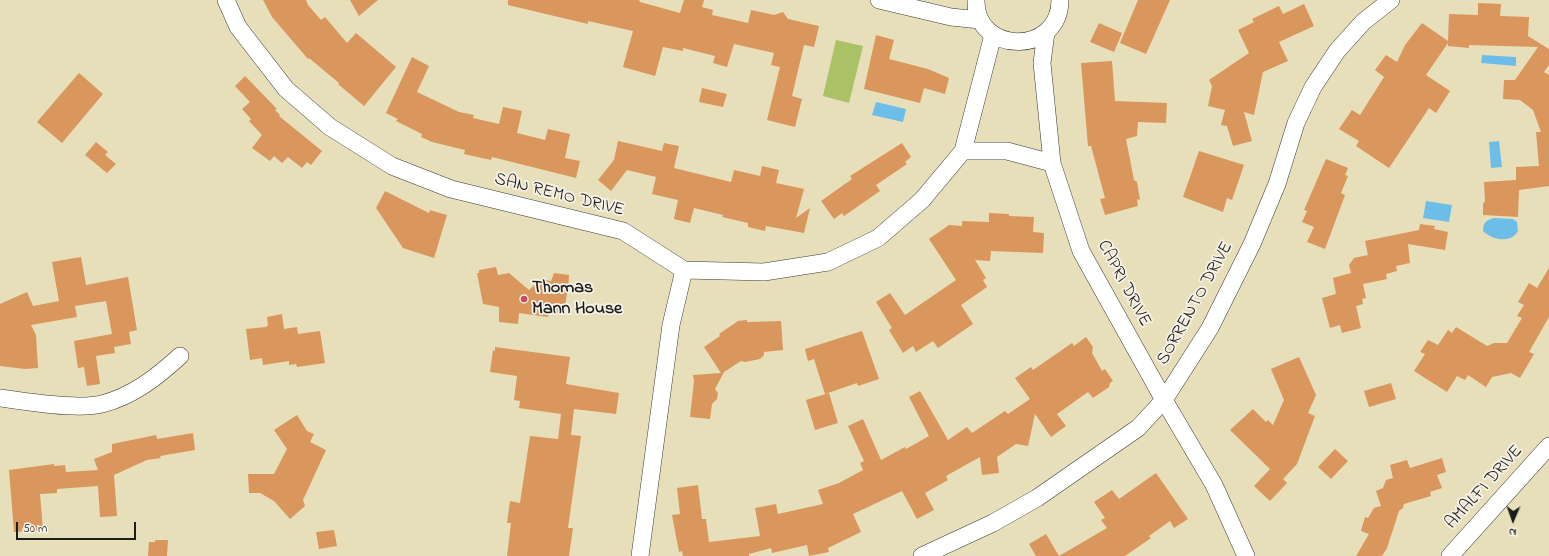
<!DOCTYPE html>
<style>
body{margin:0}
#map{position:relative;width:1549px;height:556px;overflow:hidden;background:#e7dfba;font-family:"Indie Flower",sans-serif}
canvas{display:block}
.north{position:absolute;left:1493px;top:500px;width:40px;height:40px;-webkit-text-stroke:3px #f7f3e8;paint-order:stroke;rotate:182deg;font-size:11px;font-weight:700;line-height:16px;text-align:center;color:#1c1c1c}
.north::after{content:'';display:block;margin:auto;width:14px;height:18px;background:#1c1c1c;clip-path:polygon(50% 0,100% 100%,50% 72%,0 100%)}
.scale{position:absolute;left:16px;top:522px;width:120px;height:18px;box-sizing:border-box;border:2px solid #1c1c1c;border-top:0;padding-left:5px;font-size:12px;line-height:14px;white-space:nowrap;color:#1c1c1c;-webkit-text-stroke:3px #f7f3e8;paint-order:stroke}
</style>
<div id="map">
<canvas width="1549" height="556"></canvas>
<div class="north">N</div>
<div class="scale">50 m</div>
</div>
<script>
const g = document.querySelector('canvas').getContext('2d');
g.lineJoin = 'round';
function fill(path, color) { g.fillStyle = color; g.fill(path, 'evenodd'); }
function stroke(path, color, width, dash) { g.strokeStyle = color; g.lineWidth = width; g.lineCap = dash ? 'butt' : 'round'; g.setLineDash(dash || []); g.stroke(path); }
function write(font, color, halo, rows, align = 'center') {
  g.font = font + ' "Indie Flower",sans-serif'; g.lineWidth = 3.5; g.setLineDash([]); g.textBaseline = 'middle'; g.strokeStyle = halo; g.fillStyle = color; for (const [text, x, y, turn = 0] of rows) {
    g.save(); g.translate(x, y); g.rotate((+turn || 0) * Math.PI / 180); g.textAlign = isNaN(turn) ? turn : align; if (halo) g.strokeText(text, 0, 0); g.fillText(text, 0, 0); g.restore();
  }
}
const green = new Path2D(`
 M836,40l27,6 -14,57 -26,-7z`);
const water = new Path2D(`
 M1482,55l34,2v9l-35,-3z
 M876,102l30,7 -3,13 -31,-7z
 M1499,141l3,26 -11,1 -2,-26z
 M1426,201l26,4 -3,17 -26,-4z
 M1494,218l19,1 4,3 1,9c-7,13 -26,9 -35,0 0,-8 3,-11 11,-13z`);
const building = new Path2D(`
 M263,0h43l2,5 13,15 4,-3 22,26 9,-10 40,34 -32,39 -26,-22 1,-1 -30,-25 -1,1 -36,-42z
 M350,0h28l-19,16z
 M508,0h131l1,2 40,11 4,-13h20l-2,7 11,3 -1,5 36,8 3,-13 23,5 9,-3 5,7 31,7 -5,21 -10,-2 -12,51 10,3 -7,28 -28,-7 13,-53 -9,-2 3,-12 -40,-9 -7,23 -14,-4 2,-7 -32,-8v3l-20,-4 -8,29 -32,-9 10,-36 -45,-10v3l-80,-19z
 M1138,0h32l-24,54 -26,-11z
 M1478,3l23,1 -1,12 29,1 -1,19 21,13v16l-5,7 5,3v111l-30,4 -1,27 -35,-2v-11l2,-3 -1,-19 32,-2v-13l23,-1 -3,-34h5l-8,-22 -13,-10 -17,-1 1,-19h11l23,-33 -69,-2v3l-21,-2v-3l-22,32 24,16 -14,22 -7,-5 -40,60 -33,-22 3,-5 -20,-12 13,-19 8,5 24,-38 -9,-7 11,-15 11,7 8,-17 17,-22 26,18 1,-27 29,1z
 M1304,4l10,22 -35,16 9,19 -25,11 -9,43 -10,-3 8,29 -19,5 -6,-20 -6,-1 4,-15 -17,-4 4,-20 -3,-6 40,-27 -11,-23 16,-8 -2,-3 27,-13 4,8z
 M1099,23l23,10 -8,19 -24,-10z
 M876,35l18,5 -5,19 39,10 21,9 -4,16 -21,-6 -4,15 -56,-14z
 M412,57l17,9 -12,26 42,20 15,3 -1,3 26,6 4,-17 19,4 -5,22 28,7 3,-11 22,5 -5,24 15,3 -4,17 -84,-21 -1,3 -27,-6 1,-4 -33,-8 -11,-5 1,-3 -26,-13 2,-2 -12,-6z
 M1112,61l3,40 52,2 -1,20 -28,-1 -1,14 -11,3 8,41 3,2 3,18 -3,-1 1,7 -33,9 -5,-16 5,-1 -14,-52h-3l-7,-83z
 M79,73l24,21 -41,49 -25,-21z
 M245,76l32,33 -2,1 5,5 -1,1 43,35 -11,14 -4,-3 -5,6 -14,-11 -6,6 -8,-7 -4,5 -18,-13 10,-13 -13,-14 2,-2 -9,-10 8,-7 -15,-16z
 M702,88l25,6 -4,13 -24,-5z
 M618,141l44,10 2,-8 15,3 -5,22 57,14 3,-12 26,6 2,-10 17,4 -3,13 28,6 -8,29 14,-10 -6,25 -38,-7 -1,5 -17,-4v-4l-26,-6 1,-2 -29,-7 -4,15 -16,-4 4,-19 -26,-6 4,-17 -29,-7 -16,21 -13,-11 16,-20z
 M96,142l12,10 -3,3 11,9 -9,9 -22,-18z
 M902,143l9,14 -6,5 2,2 -31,21 4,6 -36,25 -2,-3 -8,6 -13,-18 31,-22 -2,-3z
 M1199,151l45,14 -12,35 -5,-2 -4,14 -40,-15z
 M1326,159l22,9 -3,7 3,1 -7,17 4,2 -20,54 -18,-7 7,-15 -12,-5 5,-11 -3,-1z
 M385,191l44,22 1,-3 17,5 -13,43 -31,-10 -27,-40z
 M989,213l20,1v2l25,1 -1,15 11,1 -1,20 -52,-2 -1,10 -15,-1 11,18 -3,2 4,7 -26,18 12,19 -35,24 -5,-7 -17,11 -3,-6 -10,7 -14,-23 3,-2 -16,-26 14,-9 15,22 51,-35 -27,-41 20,-14 13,1v-5l27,1z
 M1420,224l15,2 -1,3 14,3 -3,18 -37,-6 2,19 -14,3 1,5 -11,3 1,5 -24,5 3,14 -4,1 1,5 -7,2 5,22 -19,5 -2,-8 -10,3 -8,-30 14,-4 -3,-16 18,-5 -2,-8 5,-7 14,-3 -3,-14 54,-11z
 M81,257l5,28 42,-8 9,53 -8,2 2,12 -17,3 1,6 -19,3 4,28 -13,2 -3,-19 -6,1 -4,-27 38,-7 -6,-33 -31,5 2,11 -46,8 5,10 2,33 -13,1 -25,-3v-62l27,-12 6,14 26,-5 -7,-39z
 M496,267l2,8 11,-2 20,17 12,-11 10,2 3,-8 15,2 -1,19 -1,-1 -3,21 -15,-2 -1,5 -29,-4 -1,11 -19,-2v-15l-16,-3 -6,-31h2v-3z
 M1549,268v49l-20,35 5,2 -14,24 -9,-5 -19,4 -6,10 -18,-12 -3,5 -8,-4 -10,16 -33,-21 11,-17 -5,-2 8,-12 10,5 10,-15 4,3 4,-6 31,19 7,-3h13l15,-25 -5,-2 7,-11 -6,-3 11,-19 8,5z
 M282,314l2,15 13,-2 1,7 22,-3 5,32 -28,4 -1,-3 -7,1v-4l-26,4 -1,-7 -12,2 -4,-31 20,-2 2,-2 -1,-8z
 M747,320v2l34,-1 2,29 -19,2v3l-4,4 -15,3 -4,-1 -17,11 -9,17 3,4 -1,6 -5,5 -2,15 -20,-2 4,-36 -1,-6 28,-2 -17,-26 16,-11 -1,-2 19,-13z
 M862,331l17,48 -21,7 -1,-3 -32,11 -11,-35 -6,2 -3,-12z
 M1086,337l7,10 -1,6 10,18 3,-2 8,12 -3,2 -1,4 -16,11 -5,-6 -31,22 9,12 -15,11 -16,-23 -7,32 -12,-2 -19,13 2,16 -17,2 -2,-18 -34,19 2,4 -23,13 9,17 -17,9 -15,-28 -49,23 8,18 -33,16 1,4 -20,4 -2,-11 -35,8 -1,-5 -22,6v2h-66l-1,-5 -3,1 -7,-37 8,-1 -3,-26 21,-3 4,34h4l3,23 51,-6 -5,-28 21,-4 2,10 45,-10 -5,-14 21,-7 24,-13 -3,-7 4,-2 -16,-35 15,-7 18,41 24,-13 1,2 23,-13 -20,-39 11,-6 28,49 19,-13 5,6 33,-22 3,3 22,-15 -15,-21 16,-11 2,3 39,-27 2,3z
 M495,347l75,10 -4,27 53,9 -3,21 -42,-5 -3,26 10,1 -13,92h5l-4,28h-62l4,-33h-4l3,-22 10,2 10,-67 28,3 3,-25 -42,-6 1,-7 -6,-1 3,-24 -27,-4 3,-22 2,1z
 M1299,357l17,38 -8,18 7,3 -18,48 -14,15 4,4 -17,18 -16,-15 16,-17 -40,-39 23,-21 13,13 2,-2 5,5 11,-25 -13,-31z
 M1391,383l5,16 -27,8 -5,-16z
 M829,393l9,30 -23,7 -9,-30z
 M297,415l10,16 7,3 -4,8 16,8 -23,50 2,6 -15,13 -16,-18 -14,-8h-11l-1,-19h26l13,-25 -13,-19z
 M193,433l2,17 -35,6 1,2 -14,2 -33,15 3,41 -17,1 -2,-31 -41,3v4l-17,1 3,36 -29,2 -5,-62 45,-6v2l11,-1 1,7 32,-2 -4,-11 18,-7v-8l44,-9 1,4z
 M1335,449l13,12 -17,18 -13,-12z
 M1442,458l4,14 -9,3 5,13 -12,4 1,4 -27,8 -1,4 -4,3 -12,37 -5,8h-26l13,-22 -8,-3 4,-14 3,1 6,-10 7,-2 -5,-15 7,-3 3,-8 7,-2 -3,-13 17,-5 3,8z
 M1156,473l32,46 -14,9 -4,-7 -21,15 2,2 -26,18h-66l48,-28 -6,-8 4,-2 -11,-16 18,-12 7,9z
 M334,530l3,16 -18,3 -3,-17z
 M1046,534l13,22h-23l-7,-12z
 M155,540h13l-1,16h-19l1,-14h6z`);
const street = new Path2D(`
 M226,0l12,27 48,62 44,38 62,39 59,23 172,42 61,39
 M879,0l72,17 29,3
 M976,0c-1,55 84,56 84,0
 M1046,32l-4,31 10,100 29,88 83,149 50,85 32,71
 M963,151h44l45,12
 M684,270l80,2 64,-10 50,-24 44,-38 41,-49 30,-116
 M0,398c26,4 78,12 102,6 31,-8 55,-27 78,-48
 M640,556l31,-231 13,-55
 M922,556l71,-33 44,-25 101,-70 26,-28 46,-72 42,-84 25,-60 19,-61 17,-36 24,-36 26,-29 28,-22
 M1450,556l99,-110`);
const markers = [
 [524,299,4,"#d1495b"]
];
const streetNames = [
 ["SAN REMO DRIVE",559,196,14],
 ["CAPRI DRIVE",1123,284,62],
 ["SORRENTO DRIVE",1196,304,-61],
 ["AMALFI DRIVE",1485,488,-48]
];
const poiNames = [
 ["Thomas",532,289],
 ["Mann House",532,310]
];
fill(green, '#aac166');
fill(water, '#6cbee8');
fill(building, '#d9965d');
stroke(street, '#3a3934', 18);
stroke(street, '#fff', 17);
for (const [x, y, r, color] of markers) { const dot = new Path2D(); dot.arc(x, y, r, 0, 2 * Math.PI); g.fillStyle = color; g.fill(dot); stroke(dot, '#f7f3e8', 1.5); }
write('18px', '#1c1c1c', '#f7f3e8', streetNames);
write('bold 18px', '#1c1c1c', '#f7f3e8', poiNames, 'left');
</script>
